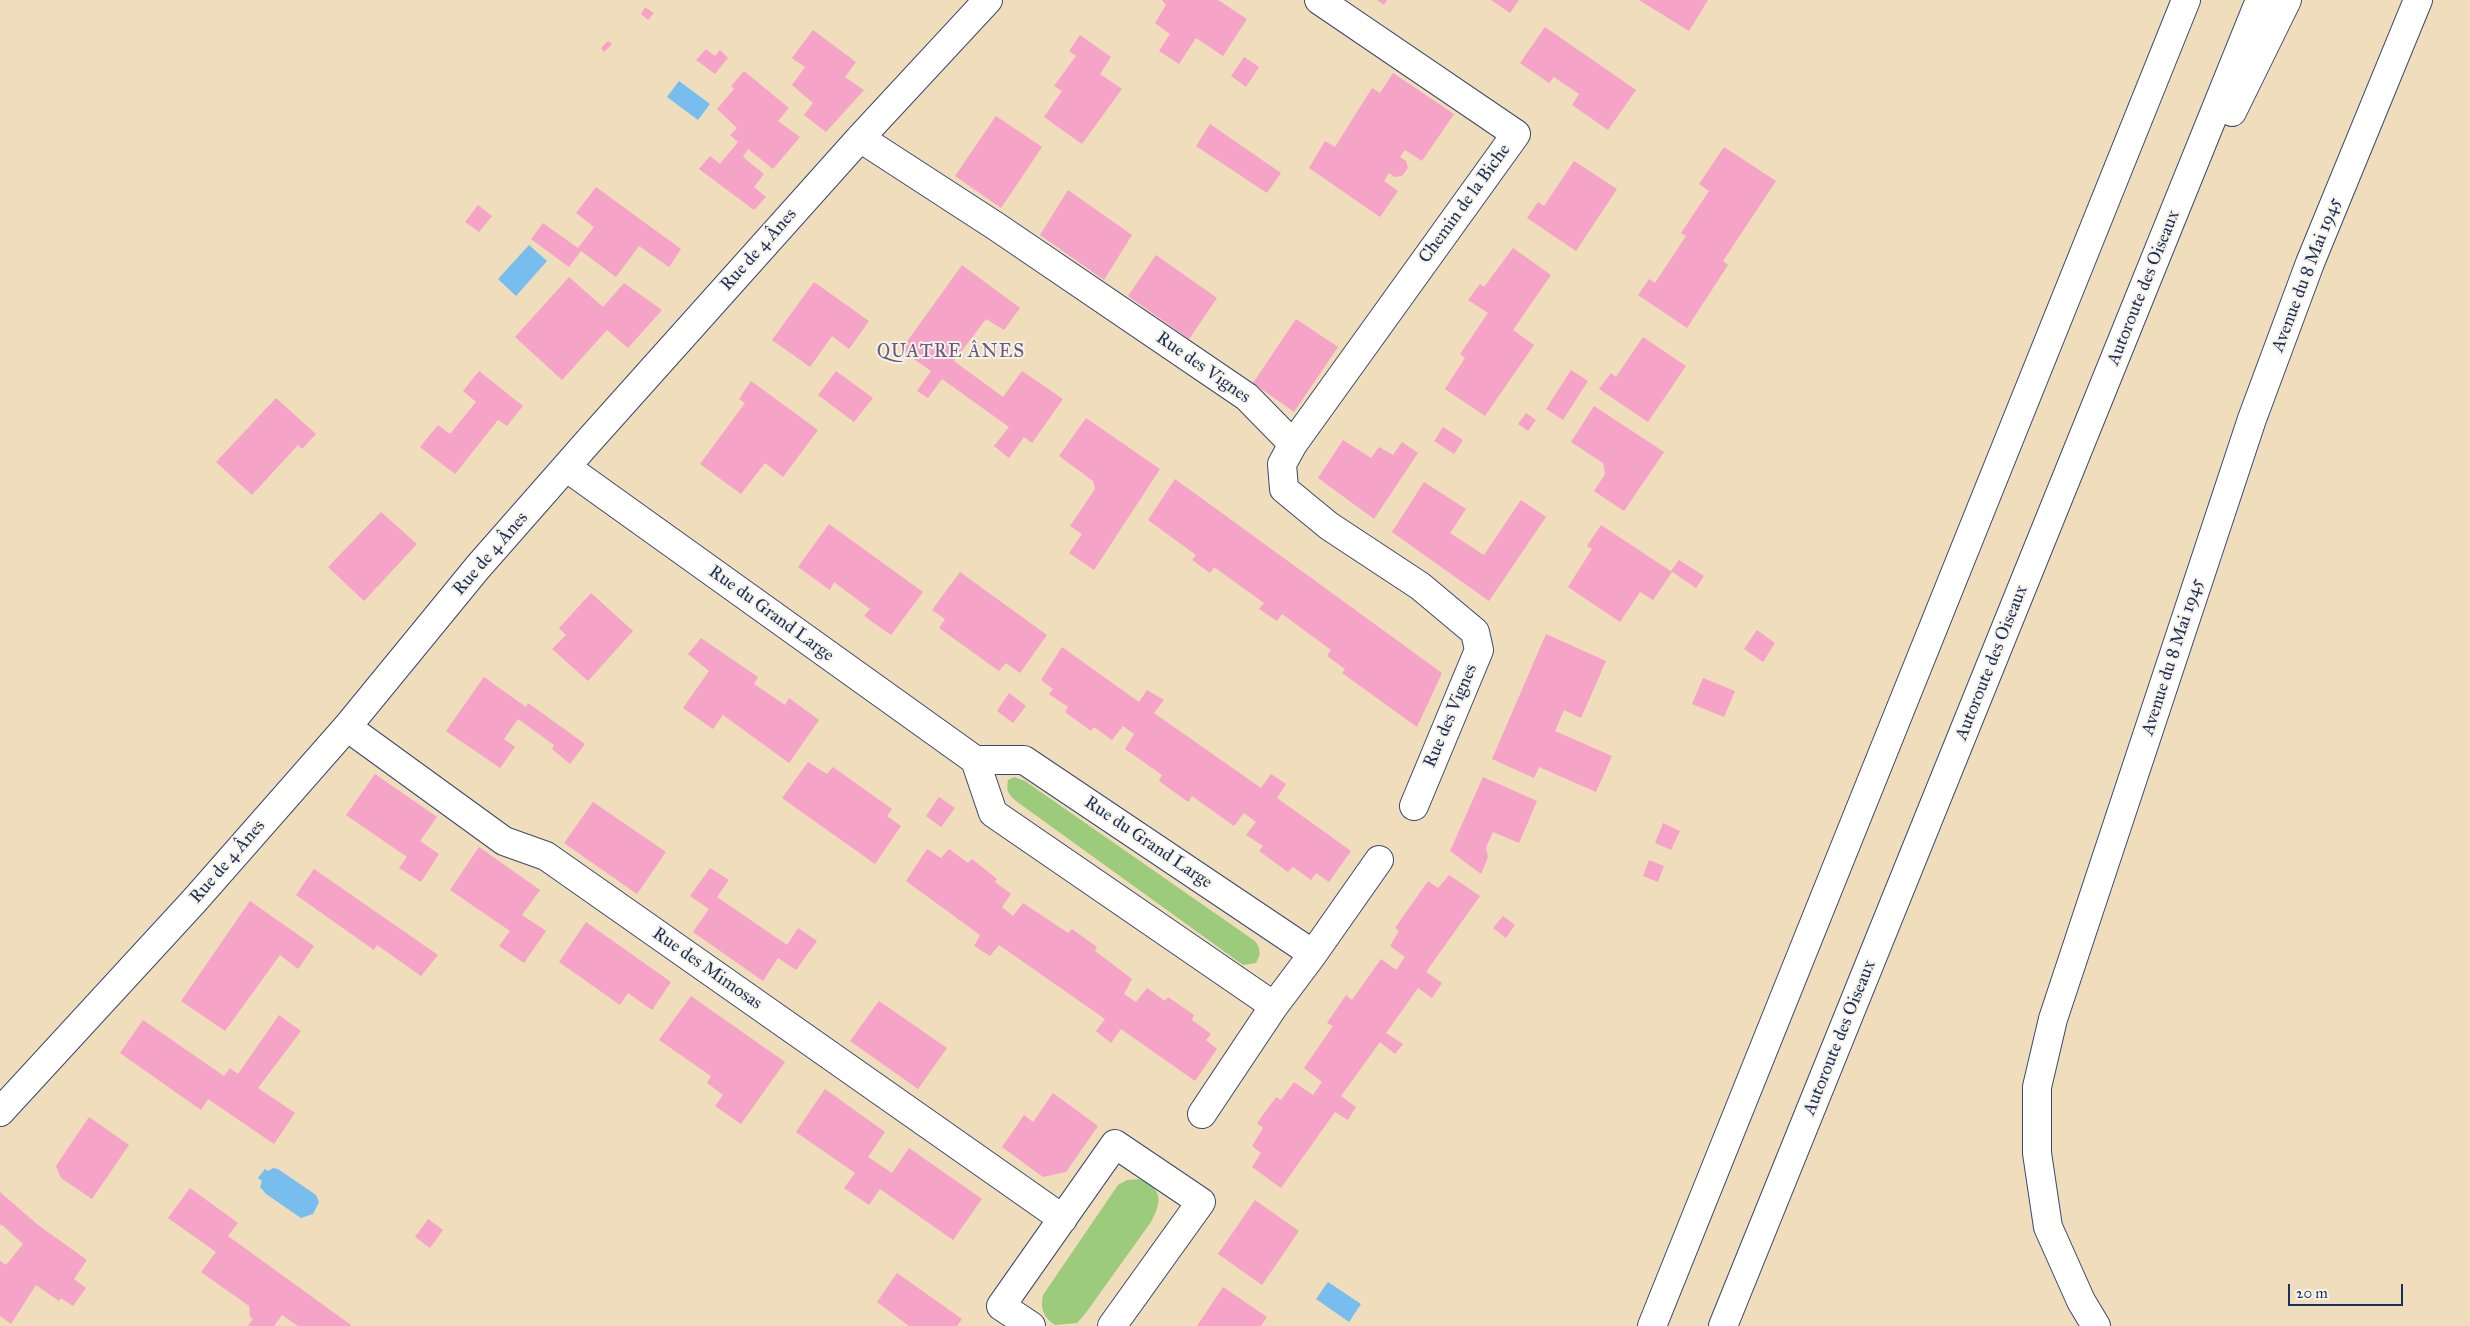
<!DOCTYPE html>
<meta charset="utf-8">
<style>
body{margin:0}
#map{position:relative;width:2470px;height:1326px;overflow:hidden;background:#efddbc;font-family:"IM FELL Great Primer",serif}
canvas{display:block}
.scale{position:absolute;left:2288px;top:1284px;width:115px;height:22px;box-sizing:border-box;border:2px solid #1b2f5e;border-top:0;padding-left:6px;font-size:15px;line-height:18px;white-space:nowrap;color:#1b2f5e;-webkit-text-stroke:4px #f7f3e8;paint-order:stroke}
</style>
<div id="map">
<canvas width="2470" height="1326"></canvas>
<div class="scale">20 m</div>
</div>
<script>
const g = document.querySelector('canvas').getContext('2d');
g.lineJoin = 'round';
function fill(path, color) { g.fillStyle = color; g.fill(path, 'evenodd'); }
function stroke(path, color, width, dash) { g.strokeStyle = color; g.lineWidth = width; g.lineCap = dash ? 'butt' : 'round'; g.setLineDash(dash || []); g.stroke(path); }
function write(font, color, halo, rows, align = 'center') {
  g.font = font + ' "IM FELL Great Primer",serif'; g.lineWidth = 4; g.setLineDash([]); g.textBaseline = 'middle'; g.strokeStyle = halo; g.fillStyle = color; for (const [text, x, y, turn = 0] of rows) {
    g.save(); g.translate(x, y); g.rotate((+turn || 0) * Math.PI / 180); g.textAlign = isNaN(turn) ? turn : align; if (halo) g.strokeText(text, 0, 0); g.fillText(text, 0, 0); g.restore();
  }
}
const green = new Path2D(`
 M1014,777l11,4 230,160c6,8 6,13 1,22l-13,2 -227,-164c-8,-7 -10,-10 -8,-21z
 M1139,1179c24,9 23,23 12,43l-66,92 -8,9 -22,2c-12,-8 -15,-17 -12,-30l75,-110 9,-5z`);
const water = new Path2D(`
 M679,81l31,23 -12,16 -31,-23z
 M529,245l18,16 -31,35 -18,-17z
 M273,1168l5,1 38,26 3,7 -6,12 -12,4 -35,-24 -6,-7 2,-6 -4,-3 7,-9 3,2z
 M1328,1282l33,22 -12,18 -33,-23z`);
const building = new Path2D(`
 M1162,0h56l29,19 -24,37 -27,-18 -17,26 -20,-13 11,-17 -15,-11 11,-18z
 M1377,0h10l-3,5z
 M1491,0h28l-9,13z
 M1639,0h69l-19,31z
 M645,7l9,6 -6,7 -7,-6z
 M1545,27l91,63 -28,40 -36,-25 7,-11 -25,-17 -5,6 -29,-20z
 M813,30l43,32 -11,15 19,13 -38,42 -22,-17 9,-12 -21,-18 13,-18 -13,-9z
 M1080,35l31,22 -11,17 22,15 -40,55 -38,-27 18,-26 -8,-5 22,-30 -7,-5z
 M608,41l4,3 -8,8 -3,-4z
 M706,49l9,7 5,-6 8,8 -13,16 -19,-14z
 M1244,57l15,10 -13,20 -15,-11z
 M744,71l45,37 -11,13 22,16 -27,32 -25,-20 -5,8 21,17 -10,13 12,10 -12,13 -55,-41 11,-13 10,8 18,-22 -8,-7 7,-7 -20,-19 17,-20 -3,-3z
 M1393,73l61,41 -32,47 -17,-11 -5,7 6,4 2,7 -6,8 -7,1 -6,-4 -5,8 14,10 -18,26 -71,-49 16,-27 10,6 37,-59 8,5z
 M996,116l46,31 -41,61 -46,-32z
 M1210,124l71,49 -14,20 -71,-47z
 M1724,147l52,34 -53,80 5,4 -41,63 -49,-33 11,-16 6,4 31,-47 -5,-3 28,-42 -10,-7z
 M1574,161l43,28 -41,62 -49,-33 11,-16 6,4z
 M596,187l85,62 -12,18 -30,-21 -23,31 -35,-26 -12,16 -38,-28 12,-16 35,25 16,-21 -18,-14z
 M1068,190l64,45 -28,45 -64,-45z
 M478,205l14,11 -13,16 -14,-10z
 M1513,248l38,27 -38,55 21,15 -49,71 -40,-27 20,-31 -5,-4 28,-41 -20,-13 12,-16 4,3z
 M1156,255l61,43 -28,41 -61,-43z
 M962,265l58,43 -16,22 -18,-11 -32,42 49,36 19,-26 41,28 -31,44 -8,-6 -15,21 -15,-12 15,-19 -67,-48 -14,19 -11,-7 14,-20 -30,-21z
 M569,277l34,30 21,-24 38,27 -34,38 -21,-18 -45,50 -47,-43z
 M814,282l55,39 -20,28 -17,-13 -22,31 -38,-27z
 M1296,319l42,28 -44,65 -41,-29z
 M1643,337l43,29 -38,56 -49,-33 12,-16 5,4z
 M1571,370l17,11 -25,39 -17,-11z
 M479,371l44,35 -16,20 -9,-6 -43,54 -35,-27 18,-22 12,9 26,-32 -13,-11z
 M836,371l37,27 -19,24 -36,-27z
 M751,381l67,49 -35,47 -18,-14 -24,31 -41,-30 45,-61 -6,-4z
 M276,398l40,36 -14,15 -4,-4 -46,50 -36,-33z
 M1594,406l70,46 -40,59 -30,-20 11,-17 -2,-11 -32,-21z
 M1526,413l10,7 -8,11 -10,-7z
 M1086,418l74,51 -66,101 -25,-17 13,-19 -12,-8 25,-37 -2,-8 -34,-25z
 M1443,427l20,13 -9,14 -20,-13z
 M1343,440l28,18 8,-11 14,8 9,-13 16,11 -44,66 -56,-41z
 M1175,479l267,194 -25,54 -75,-54 3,-4 -18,-13 4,-6 -49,-36 -5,7 -18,-12 5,-6 -50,-36 -4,6 -18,-13 4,-5 -48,-35z
 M1424,482l42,27 -16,24 34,22 37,-55 25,17 -57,84 -97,-69z
 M381,512l36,32 -53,57 -36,-34z
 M829,524l94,68 -32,43 -27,-19 6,-7 -36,-27 -4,8 -32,-23z
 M1601,525l71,47 -19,28 -13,-8 -20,30 -52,-35 24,-38 -5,-3z
 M1679,560l25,16 -8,12 -25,-17z
 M960,572l87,63 -27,38 -14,-10 -7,8 -60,-43 6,-9 -13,-9z
 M591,593l42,38 -45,50 -36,-32 14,-14 -7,-7z
 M1757,630l18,13 -12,19 -19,-13z
 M1546,634l60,27 -25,57 -17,-8 -9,21 57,25 -16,36 -57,-25 -5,11 -42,-19z
 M701,638l57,39 -4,7 31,21 4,-7 30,22 -30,43 -66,-48 -10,14 -30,-21 26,-37 -21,-17z
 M1062,647l77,55 8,-12 17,10 -10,13 107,75 10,-14 15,10 -9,14 74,53 -22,31 -13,-9 -5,7 -18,-13 -5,5 -29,-21 4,-5 -17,-11 10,-13 -12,-9 -10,13 -42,-30 -4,6 -29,-21 3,-6 -37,-26 9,-15 -11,-8 -11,14 -18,-13 -3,4 -26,-19 3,-5 -19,-13 4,-5 -12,-9z
 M484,677l42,30 2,-4 57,41 -15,20 -18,-15 2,-4 -36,-26 -14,20 11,8 -15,21 -54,-37z
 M1703,678l32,13 -11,26 -32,-13z
 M1009,693l17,13 -13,17 -16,-12z
 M808,762l19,12 6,-7 59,42 -5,7 14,10 -26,38 -93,-66z
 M375,774l62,43 -17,24 19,13 -18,28 -22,-14 8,-11 -61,-42z
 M1483,777l54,24 -18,42 -26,-11 -7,15 2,10 -7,17 -31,-23z
 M939,797l16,11 -14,19 -15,-11z
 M593,802l73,50 -29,42 -73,-51z
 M1663,823l17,8 -9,19 -16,-7z
 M479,847l61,43 -18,25 24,16 -22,32 -25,-17 11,-15 -60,-41z
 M927,849l14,9 8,-9 19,14 4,-4 25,20 -2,3 16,12 -9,13 11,9 10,-13 45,30 4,-4 25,18 -2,4 37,28 -8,15 12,8 11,-14 18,13 3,-4 26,18 -2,5 19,14 -5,6 11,9 -22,32 -74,-52 -10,14 -15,-12 9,-12 -106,-74 -9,11 -16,-10 6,-11 -74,-54z
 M1649,860l15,6 -6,16 -15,-6z
 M710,868l19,12 -12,17 70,48 11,-17 19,13 -21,29 -18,-12 -15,23 -70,-49 16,-23 -19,-13z
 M314,869l124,86 -17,21 -44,-31 -3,5 -78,-55z
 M1449,875l31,21 -54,76 16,11 -10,15 -14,-10 -32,45 17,11 -8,10 -15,-12 -39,54 15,11 -8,13 -13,-8 -54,76 -29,-21 9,-14 -9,-7 11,-18 -6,-5 19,-26 5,3 13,-18 19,13 9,-13 -18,-14 29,-42 -6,-3 19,-28 6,5 29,-41 15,11 9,-13 -15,-11 9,-15 -4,-3 33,-47 10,7z
 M250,901l64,45 -16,23 -18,-14 -55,76 -44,-30z
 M1503,916l12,9 -9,13 -13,-10z
 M586,922l85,60 -19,28 -24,-17 -8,12 -61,-43z
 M691,996l94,66 -44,62 -26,-18 8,-11 -16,-12 4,-7 -52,-36z
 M879,1001l68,47 -29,41 -68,-48z
 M279,1015l22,16 -43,57 37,25 -21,31 -66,-45 -7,11 -81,-57 23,-33 81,56 6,-8 8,6z
 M825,1089l60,43 -17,25 24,16 17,-25 73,51 -29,41 -73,-51 -11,16 -25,-17 11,-15 -59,-41z
 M1053,1093l45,33 -32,46 -23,5 -41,-30 22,-32 9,7z
 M89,1117l40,28 -37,54 -31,-21 -5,-12z
 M190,1188l48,35 -10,13 123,89 -1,1h-52l-16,-11 -8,11h-26l5,-7 -3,-2 -1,-11 -48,-34 15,-20 -48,-34z
 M0,1192l38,33 49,35 -13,19 12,9 -13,18 -12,-8 -2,3 -23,-16 -25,39 -11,-8v-55l6,4 17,-21 -22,-20 -1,2z
 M1255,1200l44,31 -37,54 -44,-31z
 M428,1219l15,11 -13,18 -15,-11z
 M897,1273l65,46 -5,7h-48l-32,-24z
 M1223,1287l44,30 -6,9h-64z`);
const minor = new Path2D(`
 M860,138l137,89 250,170 46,47 -11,20 2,25 45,37 91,60 55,46 4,18 -65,156
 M1293,444l223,-310 -197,-134
 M566,467l409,293 18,53 281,193 39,-52 -289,-194h-49
 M347,727l157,114 42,15 517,363
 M1313,954l66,-94
 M0,1112l195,-212 152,-173 131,-160 109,-124 273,-305 128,-138
 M1202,1114l72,-108
 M1031,1326l-30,-20 114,-162 86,58 -89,124
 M2096,1326l-15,-25 -33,-74 -11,-74v-66l16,-68 199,-600 58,-156 108,-263`);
const motorway = new Path2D(`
 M2232,112l55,-112
 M1652,1326l534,-1326
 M1723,1326l537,-1326`);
const streetNames = [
 ["Chemin de la Biche",1465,204,-54],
 ["Rue de 4 Ânes",759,250,-48],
 ["Avenue du 8 Mai 1945",2307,275,-69],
 ["Autoroute des Oiseaux",2144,288,-68],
 ["Rue des Vignes",1203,368,35],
 ["Rue de 4 Ânes",491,554,-49],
 ["Rue du Grand Large",771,614,36],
 ["Avenue du 8 Mai 1945",2173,657,-72],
 ["Autoroute des Oiseaux",1992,663,-68],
 ["Rue des Vignes",1451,716,-67],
 ["Rue du Grand Large",1148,843,34],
 ["Rue de 4 Ânes",228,862,-49],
 ["Rue des Mimosas",707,969,35],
 ["Autoroute des Oiseaux",1840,1038,-68]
];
const neighbourhoodNames = [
 ["QUATRE ÂNES",951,352]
];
fill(green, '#9ccc7b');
fill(water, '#77beef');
fill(building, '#f5a3c6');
stroke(minor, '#3b496c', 30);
stroke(motorway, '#3b496c', 30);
stroke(minor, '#fff', 28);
stroke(motorway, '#fff', 28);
write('18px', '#1b2f5e', '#f7f3e8', streetNames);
g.letterSpacing = '1px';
write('19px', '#675882', '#f7f3e8', neighbourhoodNames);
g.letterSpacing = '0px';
</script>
